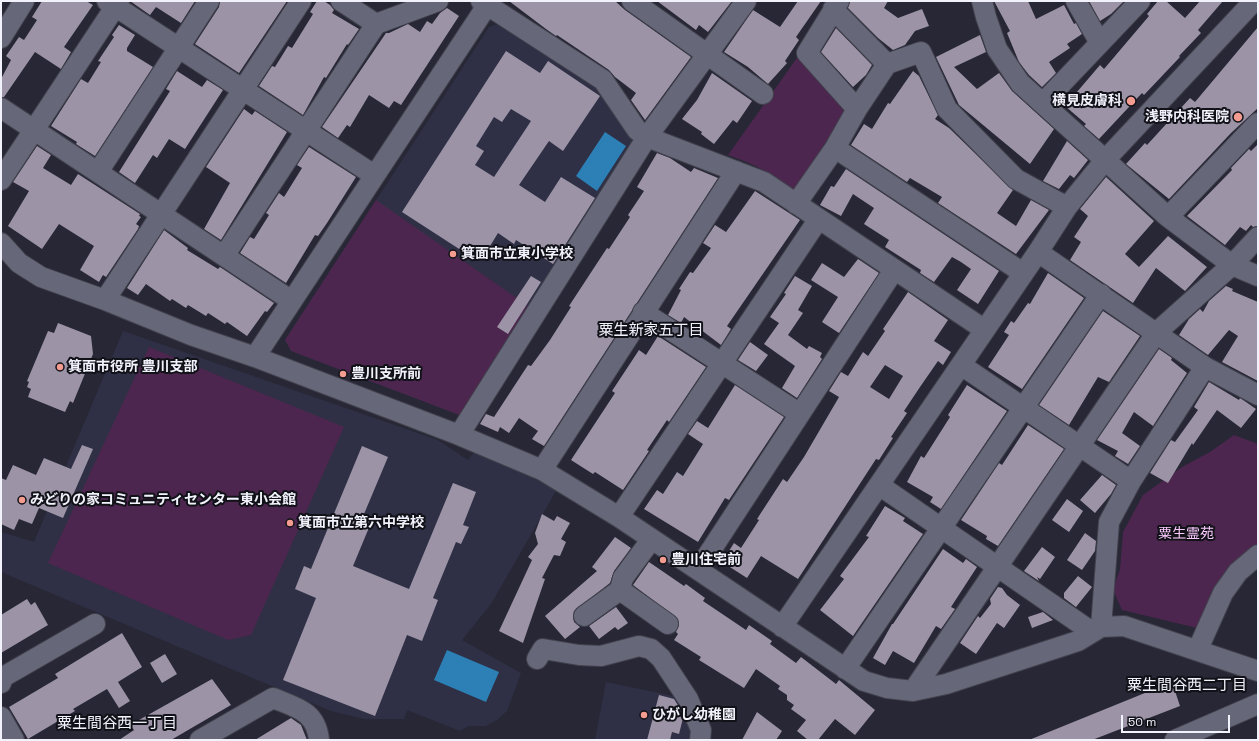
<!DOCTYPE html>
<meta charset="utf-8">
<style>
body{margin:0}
#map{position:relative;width:1259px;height:741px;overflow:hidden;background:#272736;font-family:"Space Grotesk",sans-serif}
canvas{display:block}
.frame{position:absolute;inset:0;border:2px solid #f1f2fc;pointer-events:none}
.scale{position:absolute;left:1121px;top:715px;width:109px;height:18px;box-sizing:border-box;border:2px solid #f1f2fc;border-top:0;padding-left:5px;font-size:12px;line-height:14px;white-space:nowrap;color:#f1f2fc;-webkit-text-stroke:3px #111118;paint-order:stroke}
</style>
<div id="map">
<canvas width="1259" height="741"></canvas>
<div class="frame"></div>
<div class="scale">50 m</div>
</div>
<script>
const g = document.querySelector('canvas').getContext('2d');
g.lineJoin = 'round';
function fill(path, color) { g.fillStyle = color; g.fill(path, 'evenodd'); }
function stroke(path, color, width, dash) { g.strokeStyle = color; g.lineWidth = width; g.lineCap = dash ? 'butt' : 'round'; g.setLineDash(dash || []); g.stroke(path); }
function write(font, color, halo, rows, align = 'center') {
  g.font = font + ' "Space Grotesk","Noto Sans JP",sans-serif'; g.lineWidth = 4; g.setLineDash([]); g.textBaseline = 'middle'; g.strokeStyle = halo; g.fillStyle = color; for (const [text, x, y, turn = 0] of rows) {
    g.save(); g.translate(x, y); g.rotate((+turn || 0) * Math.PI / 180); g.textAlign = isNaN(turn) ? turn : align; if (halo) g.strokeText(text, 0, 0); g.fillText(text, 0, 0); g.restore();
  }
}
const built = new Path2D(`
 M504,22l96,64 37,58 -175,272 -171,-65 -6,-11 204,-313z
 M123,331l315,109 30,20 7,-9 37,15 44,25 -65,113 -29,36 59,33 -14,38 -10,9 -11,6h-18l-8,5 -53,-21 -3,9h-40l-33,-8 -330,-139v-40l33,10z
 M606,682l77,16 12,42h-100z`);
const green = new Path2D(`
 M799,55l44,47 2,13 -47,74c-12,-1 -19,-10 -30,-16 -13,-8 -26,-13 -40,-18z
 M376,200l155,108 -69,108 -171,-65 -6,-11z
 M149,347l195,80 -93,208 -23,5 -180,-77z
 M1234,435l24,9v104l-28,23 -21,28 -12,29 -75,-18 -9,-20 7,-21 3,-37 20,-37 39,-28 28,-15z`);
const water = new Path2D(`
 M605,132l21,14 -29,45 -21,-15z
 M447,650l52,22 -13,30 -52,-22z`);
const building = new Path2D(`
 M42,1h44l7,4 -29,42 7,5 -10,17 -26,-17 -31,45h-3v-18l10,-19 -5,-4 13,-19 5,3 13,-20 -5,-3z
 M130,1h65l-14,22 -25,-16 -6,8z
 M220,1h67l-48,72 -44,-29 24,-37z
 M317,1h7l6,4 4,5 -2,3 27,16 -11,16 -1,-1 -21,34 -2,-1 -21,38 -44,-29 13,-20 3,1 13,-21 4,2 21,-34 -3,-2z
 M509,1h106l10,9 66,47 -46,63 -14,-20 5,-7 -21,-16 -6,-7 -52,-35 -1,1 -10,-7z
 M657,1h75l-24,31 -9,-7 -3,5z
 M798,1h23l-25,36 3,3 -14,21 2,2 -19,21 -20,-17 -24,-15 29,-42 27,17z
 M850,1h38l-4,7 14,10 24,-9 7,17 -14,5 -10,14 -12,5 -15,-12 -30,-30z
 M994,1h34l8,18 28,-14 10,19 2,-1 6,11 -15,10 3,4 -21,14 7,11 -14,14 -13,-12 -10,-13 -12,-29 3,-2z
 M1089,1h35l-13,13 -11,7z
 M1158,1h8l19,17 15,-17h23l-25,29 3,3 -22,23 1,1 -36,38 -2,-2 -43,46 -15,-13 2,-2 -21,-18 35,-41 4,4 45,-53 -2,-2z
 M447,8l12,8 -58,89 -7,-4 -5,7 -20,-13 -19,32 -3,-2 -9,13 -16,-11 64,-94h3l19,-9 12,8 7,-11 5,3 8,-11z
 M119,25l16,10 -8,13v3l26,16 -58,89 -19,-12 1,-2 -26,-16 30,-47 7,4 13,-21 -3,-1 16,-24 -2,-2z
 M1258,27v81l-27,25 -62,66 -43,-35 19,-21 2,2 43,-47 5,4z
 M836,28l36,37 -6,10 -13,12 -32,-35z
 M980,35l6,17 -32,15 23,22 22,-16 13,18 42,38 -24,35 -71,-59 -23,-48z
 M506,51l34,22 8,-12 52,35 -37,55 -14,-10 -30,44 26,17 16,-25 34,21 -42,66 -37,-24 -2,4 -16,-11 -11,18 -10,-6 -7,11 -68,-44zM511,109l20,12 -37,56 -19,-12 9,-14 -8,-5 18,-29 8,5z
 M177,71l25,16 5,-7 16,10 -38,59 -16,-10 -12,19 -4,-3 -18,28 -16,-11 51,-81 -4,-2z
 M913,71l6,5 19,39 -3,4 14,9 64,62 -16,23 19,13 15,-26 18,10 -33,44 -78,-51 4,-6 -32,-19 -3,4 -56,-37 13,-21 8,5 16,-26 2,1z
 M712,73l40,28 -15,22 -4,-3 -19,24 -13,-10 1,-2 -20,-13 15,-19z
 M244,109l8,6 3,-4 32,21 -66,108 -17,-11 26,-46 -24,-16z
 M1067,141l21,19 -14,18 -4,-3 -11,14 -16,-8z
 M1258,144v82l-5,1 -2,-2 -5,6 -6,-4 -15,18 -38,-29 45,-46 -1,-2 18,-19 2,2z
 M37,146l14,9 -8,13 28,17 7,-11 62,40 -1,2 2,1 -5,7 3,2 -1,3 -32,48 -3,-2 -4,7 -19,-12 14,-24 -35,-22 -17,25 -34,-23 21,-35 -16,-9z
 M309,147l47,30 -29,46 -9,13 -3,-1 -29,48 -46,-30 10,-16 4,2 15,-24 -3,-2 13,-20 5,4 18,-29 -5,-3z
 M657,153l13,5 21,14 3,-4 24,10 -174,268 -12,-7 6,-8 -19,-13 -10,15 -9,-6 -2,5 -18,-8 6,-10 8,3 34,-52 3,1 19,-26 21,-33 -2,-1 38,-58 2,1 21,-32 -2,-2 16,-24 -7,-4z
 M846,169l153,102 -21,33 -21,-14 14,-21 -10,-7 -9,-5 -18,25 -14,-9 1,-3 -36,-23 4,-7 -25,-16 10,-16 -21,-14 -12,22 -21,-11 11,-19 3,1z
 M1106,177l48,44 -29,33 14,13 29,-31 39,31 -22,24 -29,-23 -23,35 -63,-43 11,-18 -7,-5 14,-21 -8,-7z
 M755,191l45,29 -73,106 4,3 -10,16 -37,-28 -3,6 -13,-8 13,-25 -2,-1 11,-17 3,1 18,-25 -8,-5 12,-18 11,7z
 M164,230l24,18 -1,2 31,19 2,-2 54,36 -7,9 -2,-1 -18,25 -20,-14 -2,2 -17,-11 -2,3 -18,-11 -2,3 -14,-9 -2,2 -24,-17 -8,11 -11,-7z
 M858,259l21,14 -40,60 -17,-11 16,-25 -27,-17 11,-17 22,14z
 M1048,273l36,25 -62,91 -34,-22 21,-32 -5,-3 7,-11 3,2 14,-20 2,1z
 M531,276l10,6 -33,52 -11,-7z
 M795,276l17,10 -14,24 5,3 -15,22 19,14 2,-3 13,7 -2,4 2,2 -25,39 -15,-10 13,-22 -31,-22 15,-21 -9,-6 16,-23 -2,-1z
 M1226,286l7,3 -1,2 26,11v79l-36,-19 16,-26 -9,-6 -21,25 -29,-20 10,-16 11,-10 3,3 6,-11z
 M908,292l40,28 -14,21 17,11 -8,13 -5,-4 -18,26 -16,24 3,2 -16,24 2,1 -14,22 -3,-1 -78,120 -37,-23 -14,22 -25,-16 12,-19 7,5 18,-28 -2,-1 26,-40 4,3 17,-25 35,-60 -10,-6 12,-19 7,4 15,-24 5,4 17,-25 -2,-2zM885,365l18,11 -14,23 -19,-12z
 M1103,311l37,25 -31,46 -11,-5 -29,48 -30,-20z
 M58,323l33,13 2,18 -20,49 -3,-2 -5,11 -37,-15 3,-8 -4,-2 2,-5 -2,-1 21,-50 6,2z
 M658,336l48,31 -37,55 -2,-2 -20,30 2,1 -26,39 -28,-18 -2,2 -22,-14 44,-67 -3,-2 27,-41 7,5z
 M750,342l18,13 -12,16 -18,-11z
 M1159,349l13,9 -1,2 16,13 -34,53 -19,-14 -12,21 18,13 -12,18 -13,-8 3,-5 -21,-11z
 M1209,382l30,18 1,-2 6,4 10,7 -15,19 -24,-18 -24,35 -1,-2 -24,40 -18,-10 21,-33 4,2 23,-32 -4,-3z
 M735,385l49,32 -55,83 -4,-2 -27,44 -54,-33 13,-19 6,4 14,-22 6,4 20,-32 -15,-10 9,-13 11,7z
 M967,385l40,26 -66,98 -11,-7 3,-5 -26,-15 14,-26 3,2 26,-41 -2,-2z
 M1028,425l36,24 -66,97 -12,-7 1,-3 -26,-16 38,-57 3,2z
 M82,445l11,4 -30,69 -24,-10 -7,16 -13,-5 -5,11 -13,-6v-46l5,2 7,-15 23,10 8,-17 27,11z
 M362,446l26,11 -24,57 9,4 -20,48 56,23 44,-106 23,9 -13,33 6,2 -8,17 -5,-2 -23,56 5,2 -16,41 -15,-6 -32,81 -92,-36 33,-82 -21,-9 9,-23 7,3z
 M1102,475l14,10 -5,9 -16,19 -15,-13z
 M1067,499l16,12 -14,21 -17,-12z
 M885,506l20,12 -2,3 20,13 -70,102 -33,-26 24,-31 -4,-3 29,-39 -3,-1z
 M542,514l12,7 3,-5 13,7 -9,16 5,3 -6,14 -6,-1 -12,23 3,1 -22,64 -24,-12 33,-71 -4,-3 10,-13 -3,-11z
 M1085,533l11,8 -1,10 -13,19 -15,-10z
 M615,537l16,11 -17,23 -4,12 -36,28 -1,6 1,5 6,5 -15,12 -20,-23 52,-45 -5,-4z
 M1042,547l13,10 -15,22 -3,-2 2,4 -15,-10z
 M943,549l20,14 3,-4 11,8 -26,40 4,2 -14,20 -5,-3 -22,37 -21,-12 -8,14 -12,-7 19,-34h1z
 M649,562l35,24 2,-2 19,14 -2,3 43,29 3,-5 23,16 -2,3 26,19 5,-6 35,27 3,-4 36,30 -20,25 -20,-16 -17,21h-10l-11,-9 9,-11 -15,-11 3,-4 -7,-5v-5l-9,-6 2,-3 -24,-17 -12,19 -45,-28 2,-3 -27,-17 4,-6 -2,-2 3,-7 -1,-6 -45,-34z
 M1078,576l14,11 -16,20 -12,-9v-5z
 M998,587l4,1 5,7 13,10 -16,23 -7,-5 -21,31 -16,-11 18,-27 2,2 11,-14 -1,-5z
 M27,599l4,6 4,-3 13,23 -47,28v-38z
 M616,607l12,16 -10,7 -3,-3 -16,12 -10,-13z
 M1043,612l10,8 -21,8 -4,-11z
 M122,633l20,34 -24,15 12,19 -11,7 -12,-19 -34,20 2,2 -47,28 -19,-32 49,-29 -3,-4z
 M165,654l12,20 -15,9 -12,-20z
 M212,679l19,26 -60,35h-52l15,-10 -4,-5z
 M1172,682l8,24 -88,34h-63z
 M659,695l15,4 5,8 -2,8 6,3 -4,16 -7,-2 -2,8h-23z
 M757,712l25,19 -6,9h-34z
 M291,718l10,7 6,15h-52z`);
const minor = new Path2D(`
 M107,1l267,174
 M341,1l35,23
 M481,1l122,79 34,50 10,7 117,45 221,148
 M632,1l131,93
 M839,1l-32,52 50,56
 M982,1l4,16 11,32 23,34 148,134 64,48 26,11
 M1076,1l24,42
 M833,9l54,55
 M1,38l23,-37
 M1043,103l97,-102
 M1,108l291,193
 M835,148l188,125
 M98,172l111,-171
 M1,180l118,-179
 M796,204l39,-56 22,-39 30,-45 34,-12 26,57 69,70 51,28
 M1168,217l90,-94
 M1,243l18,20 22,14 64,23 86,35 64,22 204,78 83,35 77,47 245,164 23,7 26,3 33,-7 132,-43 23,-14 23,-1 134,45
 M1038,252l167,115 53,28
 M224,256l152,-232 62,-23
 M105,300l196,-299
 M643,312l157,102
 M255,357l235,-356
 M961,365l170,116
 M459,435l188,-298 99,-136
 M542,470l194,-299
 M879,485l213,147
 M619,517l199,-297
 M698,570l196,-300
 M620,590l48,34
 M584,616l36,-26 3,-12 28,-38
 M782,627l256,-375 29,-45 39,-48 148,-158
 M1101,627l8,-105 22,-41 74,-114
 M1198,649l25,-56 15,-21 20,-17
 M537,659l6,-10 36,6 22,1 38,-10 12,3 10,9 27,41 13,31 -1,10
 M845,669l256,-375
 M1,683l2,-6 92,-53
 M913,691l244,-359 75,-67 26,-28
 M1,717l13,23
 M200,740l73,-42c24,10 43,13 46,42
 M1175,740l83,-36`);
const markers = [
 [1131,101,5,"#f59c91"],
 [1238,117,5,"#f59c91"],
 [453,254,4,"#f59c91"],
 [60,367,4,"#f59c91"],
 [343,374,4,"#f59c91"],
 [22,500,4,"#f59c91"],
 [290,523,4,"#f59c91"],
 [663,560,4,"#f59c91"],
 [644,715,4,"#f59c91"]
];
const poiNames = [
 ["横見皮膚科",1122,101,"right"],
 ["浅野内科医院",1229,117,"right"],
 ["箕面市立東小学校",461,254],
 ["箕面市役所 豊川支部",68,367],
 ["豊川支所前",351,374],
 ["みどりの家コミュニティセンター東小会館",30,500],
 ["箕面市立第六中学校",298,523],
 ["豊川住宅前",671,560],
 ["ひがし幼稚園",652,715]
];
const parkNames = [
 ["粟生霊苑",1186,534]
];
const neighbourhoodNames = [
 ["粟生新家五丁目",651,331],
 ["粟生間谷西二丁目",1187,686],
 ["粟生間谷西一丁目",117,724]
];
fill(built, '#2f3045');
fill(green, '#4c264e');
fill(water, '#2c80b6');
fill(building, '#9c94a6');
stroke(minor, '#42424e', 22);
stroke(minor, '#666778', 20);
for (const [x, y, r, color] of markers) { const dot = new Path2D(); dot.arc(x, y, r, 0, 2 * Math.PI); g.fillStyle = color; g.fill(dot); stroke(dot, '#111118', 1.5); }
write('bold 14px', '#f1f2fc', '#111118', poiNames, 'left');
write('14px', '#f9c8fb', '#111118', parkNames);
write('15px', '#f1f2fc', '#111118', neighbourhoodNames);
</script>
